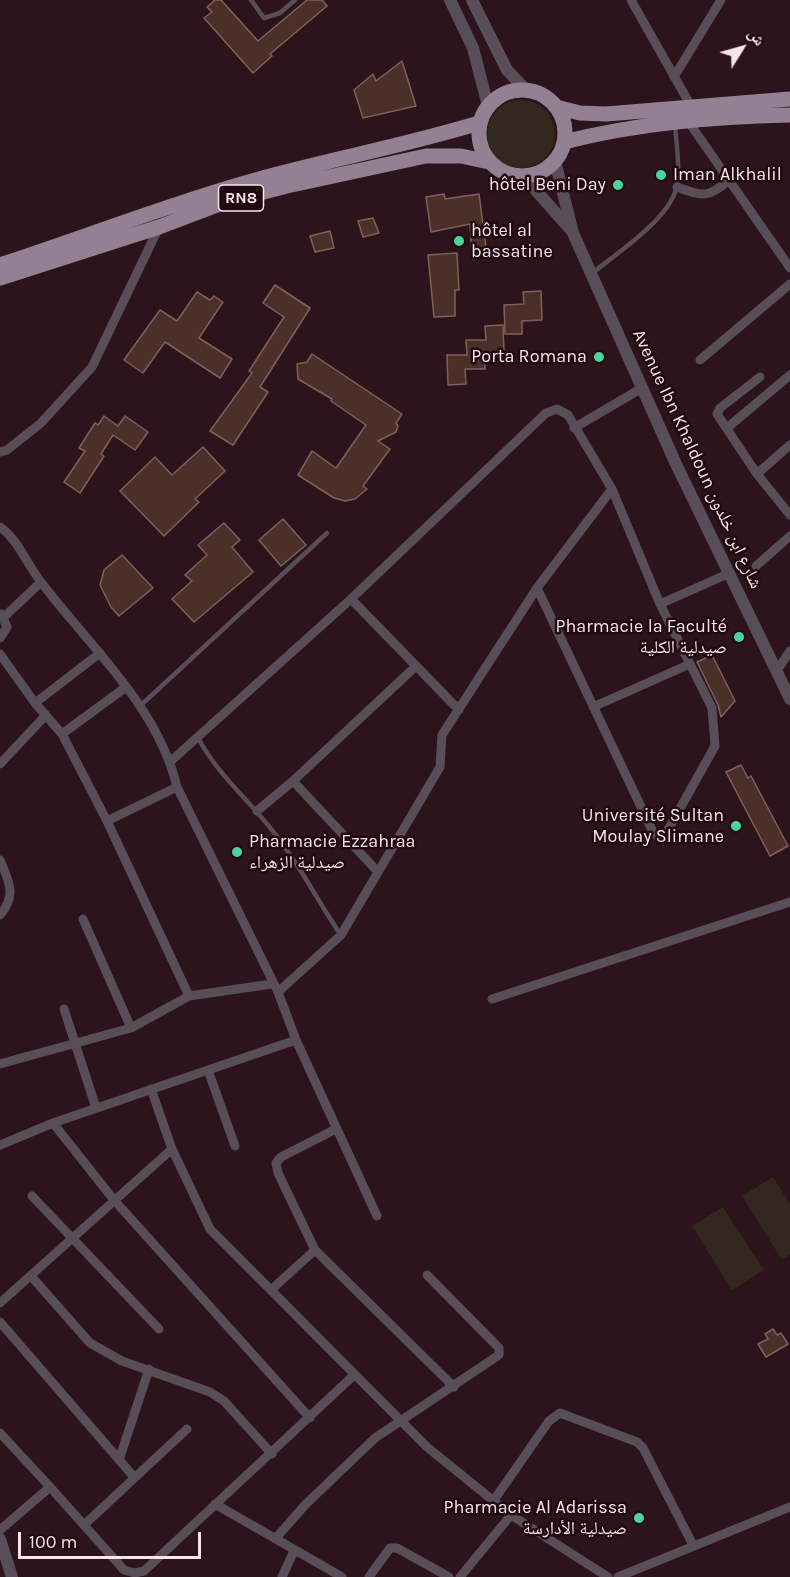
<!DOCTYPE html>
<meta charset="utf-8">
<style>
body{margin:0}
#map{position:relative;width:790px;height:1577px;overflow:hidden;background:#2c131c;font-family:Karla,"Noto Naskh Arabic",sans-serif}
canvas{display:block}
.north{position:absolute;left:712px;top:18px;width:60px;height:60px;-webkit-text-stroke:4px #220a13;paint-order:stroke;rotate:53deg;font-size:16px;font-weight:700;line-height:24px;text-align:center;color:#f7e5ea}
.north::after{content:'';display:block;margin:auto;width:21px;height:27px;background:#f7e5ea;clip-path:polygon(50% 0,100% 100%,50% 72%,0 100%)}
.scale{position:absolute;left:18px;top:1532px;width:183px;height:27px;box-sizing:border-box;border:3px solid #f7e5ea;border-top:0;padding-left:8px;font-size:18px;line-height:21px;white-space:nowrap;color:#f7e5ea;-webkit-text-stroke:4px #220a13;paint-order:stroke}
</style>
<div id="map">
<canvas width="790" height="1577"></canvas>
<div class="north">ش</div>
<div class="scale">100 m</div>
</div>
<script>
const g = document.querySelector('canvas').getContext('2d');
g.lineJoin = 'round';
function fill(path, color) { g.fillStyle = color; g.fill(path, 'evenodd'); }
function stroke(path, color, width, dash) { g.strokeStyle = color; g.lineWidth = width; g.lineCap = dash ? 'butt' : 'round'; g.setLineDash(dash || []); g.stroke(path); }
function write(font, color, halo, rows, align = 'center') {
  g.font = font + ' Karla,"Noto Naskh Arabic",sans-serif'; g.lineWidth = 5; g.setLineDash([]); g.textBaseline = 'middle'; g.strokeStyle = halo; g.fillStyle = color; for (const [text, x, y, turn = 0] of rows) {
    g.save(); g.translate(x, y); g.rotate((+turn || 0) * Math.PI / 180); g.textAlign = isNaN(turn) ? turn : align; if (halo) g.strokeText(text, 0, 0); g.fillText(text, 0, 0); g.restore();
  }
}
const green = new Path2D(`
 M487 134a34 34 0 1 1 68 0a34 34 0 1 1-68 0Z
 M773,1177l17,27v51l-8,5 -40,-64z
 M723,1207l41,63 -32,20 -40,-64z`);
const building = new Path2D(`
 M215,0h6l37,41 49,-41h15l5,6 -57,48 2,2 -19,17 -49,-55 8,-6 -5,-5z
 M402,61l14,45 -53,12 -9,-28 19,-16 3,7z
 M444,194l1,5 34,-5 8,60h-15l-2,-30 -39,8 -5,-35z
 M373,218l6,15 -16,4 -5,-16z
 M330,231l4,17 -19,4 -5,-16z
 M457,253l2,37h-4v26l-21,1 -6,-62z
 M275,285l35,23 -50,79 8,5 -35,53 -23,-14 42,-58 -3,-2 35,-54 -21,-14z
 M541,291l1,29 -20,1v13h-17l-1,-29 20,-1 -1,-12z
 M197,292l13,8 4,-4 9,6 -24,36 33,21 -12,19 -55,-36 -22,31 -19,-13 36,-50 17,11z
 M503,325l1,29 -20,1 1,14h-20l1,15 -18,1 -1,-30h20l-1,-15h20l-1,-14z
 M312,354l90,60 -6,9 2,3 -2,6 -18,9 12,8 -27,37 4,3 -12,10 -10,2 -11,-3 -36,-23 14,-24 24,17 30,-43 -35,-24 1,-2 -34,-20 -1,-15 10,-2z
 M104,416l14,10 7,-10 23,16 -13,18 -22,-15 -12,19 3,2 -24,37 -16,-11 21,-31 -6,-3 16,-25 3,2z
 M203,447l22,24 -30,28 4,3 -35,34 -44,-45 35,-34 17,18z
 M283,519l23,26 -25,21 -22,-26z
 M224,523l16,17 -8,7 21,25 -59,50 -22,-23 20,-18 -7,-6 22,-20 -9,-10z
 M122,555l31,33 -34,28 -8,-9 -11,-22 4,-15z
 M712,655l23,46 -14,16 -3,-12 -21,-43z
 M741,765l7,13 3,-2 37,70 -18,10 -44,-84z
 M773,1329l4,6 4,-2 7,11 -22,13 -8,-13 10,-5 -3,-5z`);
const service = new Path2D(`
 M251,0l13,18 16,-5 15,-13
 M591,274c25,-20 77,-54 85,-85 5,-19 0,-46 -1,-65
 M139,707l188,-174
 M197,736c19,37 53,65 78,98 25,31 43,68 66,101`);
const minor = new Path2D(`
 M631,0l60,106
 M674,77l47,-77
 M688,121l102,147
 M677,187c26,9 30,12 52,-7
 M700,360l90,-76
 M760,377l-40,31 -3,6 40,60 33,41
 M574,428l68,-40
 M727,428l63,-53
 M0,452l7,-2 34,-27 51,-56 67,-140
 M757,474l33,-29
 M0,527c17,11 28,39 41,55 48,64 117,124 136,205l101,205 18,48 81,176
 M756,566l34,-30
 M351,599l108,111
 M660,604l70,-31
 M4,617l37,-35
 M0,638l7,-11 -6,-13
 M0,654l35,49 27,31 45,87 70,-34
 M778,669l12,-18
 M35,703l65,-50
 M593,707l97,-43
 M62,734l64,-47
 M171,761l180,-162 195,-186 11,-4 11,6 44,74 48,115 52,104 3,38 -51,91 -7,-1 -4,-4 -116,-244
 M0,764l46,-49
 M293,781l122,-114
 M257,811l36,-30 85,91
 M107,821l82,175
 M0,860c9,21 17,36 0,55
 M83,919l48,109
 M278,992l63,-57 99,-168 2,-32 95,-147 75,-99
 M492,999l298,-97
 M64,1009l32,99
 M0,1064l131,-36 58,-32 83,-12
 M208,1070l27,76
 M151,1089l21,60 38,80 217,218 84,68 97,62
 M53,1123l61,77 196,218
 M336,1129l-55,28 -5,6 2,10 37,77 139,137
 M0,1145l53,-22 243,-83
 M32,1196l127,133
 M31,1276l59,67 32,18 88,31 14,9 48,53
 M272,1289l43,-39
 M0,1303l172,-154
 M0,1322l134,155
 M0,1433l50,54
 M119,1460l30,-91
 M494,1500l55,-79 11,-8 77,29 6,6 50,97
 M215,1504l127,73
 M84,1525l103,-96
 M0,1530l50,-43 74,83 11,3 9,-2 209,-195
 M276,1538l29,-33 70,-67 124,-83v-7l-72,-73
 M282,1577l12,-26
 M369,1577l21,-29h7l52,29
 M460,1577l51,-62
 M618,1577l172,-70`);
const tertiary = new Path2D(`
 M450,0l23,48 15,58
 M472,0l35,70 19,20
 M555,161l18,72 103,231 114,235
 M524,177l47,53
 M0,1539l12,38`);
const primary = new Path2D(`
 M479 133a43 43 0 1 1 86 0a43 43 0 1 1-86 0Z
 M556,107l24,6 26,1 184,-15
 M564,142c74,-19 150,-25 226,-27
 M0,265c87,-28 171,-62 259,-86 73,-20 148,-34 220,-56
 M0,278l159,-51 66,-25 62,-16 139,-30h35l28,6`);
const markers = [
 [661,175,6,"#4ad49c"],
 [618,185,6,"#4ad49c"],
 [459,241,6,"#4ad49c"],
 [599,357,6,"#4ad49c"],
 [739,637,6,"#4ad49c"],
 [736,826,6,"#4ad49c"],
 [237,852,6,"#4ad49c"],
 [639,1518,6,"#4ad49c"]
];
const shields = [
 [241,198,45]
];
const shieldNames = [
 ["RN8",241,198]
];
const poiNames = [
 ["Iman Alkhalil",673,175,"left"],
 ["hôtel Beni Day",606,185],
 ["hôtel al",471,231,"left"],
 ["bassatine",471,252,"left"],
 ["Porta Romana",587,357],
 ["Pharmacie la Faculté",727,627],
 ["صيدلية الكلية",727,648],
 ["Université Sultan",724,816],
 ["Moulay Slimane",724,837],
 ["Pharmacie Ezzahraa",249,842,"left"],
 ["صيدلية الزهراء",249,863,"left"],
 ["Pharmacie Al Adarissa",627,1508],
 ["صيدلية الأدارسة",627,1529]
];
const streetNames = [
 ["Avenue Ibn Khaldoun شارع ابن خلدون",697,459,65]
];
fill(green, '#33281d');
fill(building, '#4b302a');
stroke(building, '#80605a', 1.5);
stroke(service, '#584e58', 4.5);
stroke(minor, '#584e58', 9);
stroke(tertiary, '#584e58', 12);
stroke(primary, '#938093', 15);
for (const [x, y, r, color] of markers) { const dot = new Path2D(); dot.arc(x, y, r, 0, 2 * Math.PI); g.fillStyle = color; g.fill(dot); stroke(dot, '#220a13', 2); }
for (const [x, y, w] of shields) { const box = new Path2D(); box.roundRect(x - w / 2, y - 13, w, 26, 4.5); g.fillStyle = '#220a13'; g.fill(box); stroke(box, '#f7e5ea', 1.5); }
write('bold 16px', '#f7e5ea', null, shieldNames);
write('18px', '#f7e5ea', '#220a13', poiNames, 'right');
write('18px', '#f7e5ea', '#220a13', streetNames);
</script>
